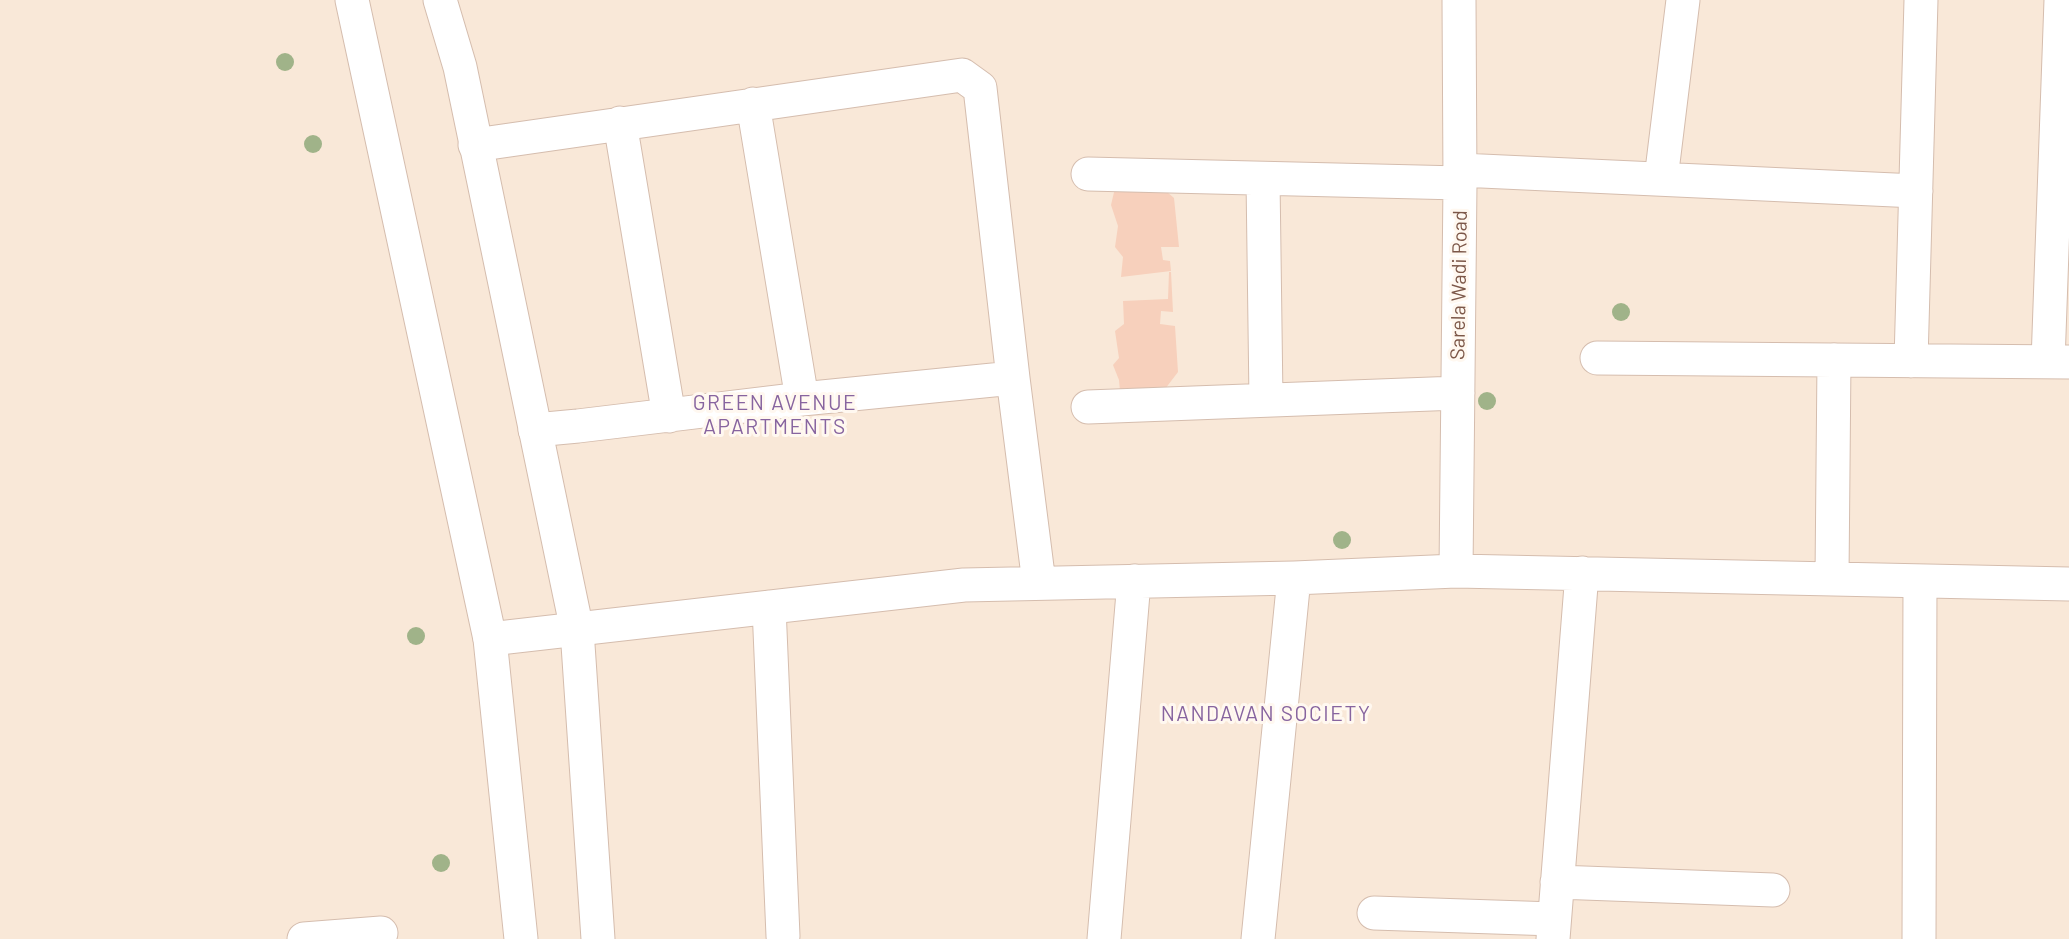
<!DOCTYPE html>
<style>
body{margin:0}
canvas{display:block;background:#fef4e8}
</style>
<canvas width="2069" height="939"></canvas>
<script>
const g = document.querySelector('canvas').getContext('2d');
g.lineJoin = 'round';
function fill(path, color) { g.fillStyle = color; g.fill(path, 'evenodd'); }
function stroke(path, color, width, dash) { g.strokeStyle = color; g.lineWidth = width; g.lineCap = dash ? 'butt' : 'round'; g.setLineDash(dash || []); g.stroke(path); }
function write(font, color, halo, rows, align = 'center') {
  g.font = font + ' Barlow,sans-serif'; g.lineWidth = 6; g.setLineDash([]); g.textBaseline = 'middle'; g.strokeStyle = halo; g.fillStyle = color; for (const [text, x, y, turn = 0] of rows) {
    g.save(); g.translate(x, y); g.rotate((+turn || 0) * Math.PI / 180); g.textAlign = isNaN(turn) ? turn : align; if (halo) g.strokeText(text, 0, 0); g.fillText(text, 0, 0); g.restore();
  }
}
const residential = new Path2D(`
 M0,0h2069v939h-2069z`);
const building = new Path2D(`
 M1115,188l52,4 7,6 5,49h-18l2,13 7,1 1,10 -50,6 2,-20 -8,-10 3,-21 -7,-21z
 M1169,272h2l2,40 -12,-1 -1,13 15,2 3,46 -13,17 -45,2 -1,-11 -6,-15 6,-7 -4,-27 9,-7 -1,-23 45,-2z`);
const minor = new Path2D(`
 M753,104l49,295
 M620,123l49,293
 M475,145l487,-70 18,13 33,290 -211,21 -224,27 -43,4
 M1460,170l456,21
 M1088,174l372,9
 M1263,179l3,221
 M1661,179l22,-179
 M1597,358l472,4
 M1911,361l10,-361
 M2048,362l13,-362
 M1013,378l26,205
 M1088,407l370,-14
 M1456,571l4,-388 -1,-183
 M1832,577l2,-217
 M769,607l14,329
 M490,639l474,-54 330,-7 162,-7 613,13
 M1557,882l216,8
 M1374,913l180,6
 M304,939l77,-6
 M1104,939l30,-358
 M1258,939l36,-361
 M1553,939l29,-366
 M1919,939l1,-358`);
const tertiary = new Path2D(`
 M352,0l138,639 31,300
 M440,0l20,67 117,563 21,309`);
const trees = [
 [285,62],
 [313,144],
 [1621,312],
 [1487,401],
 [1342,540],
 [416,636],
 [441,863]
];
const streetNames = [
 ["Sarela Wadi Road",1459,285,-89]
];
const neighbourhoodNames = [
 ["GREEN AVENUE",775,403],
 ["APARTMENTS",775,427],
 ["NANDAVAN SOCIETY",1266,714]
];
fill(residential, '#f9e8d8');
fill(building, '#f7d0bc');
stroke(minor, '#d5bdae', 35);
stroke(tertiary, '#d5bdae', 35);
stroke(minor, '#fff', 33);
stroke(tertiary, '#fff', 33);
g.fillStyle = '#a0b389';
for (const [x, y] of trees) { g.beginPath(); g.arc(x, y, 9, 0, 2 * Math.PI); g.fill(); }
write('20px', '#7c5748', '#fff8f0', streetNames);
g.letterSpacing = '1.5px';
write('21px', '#87649f', '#fff8f0', neighbourhoodNames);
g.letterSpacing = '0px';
</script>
